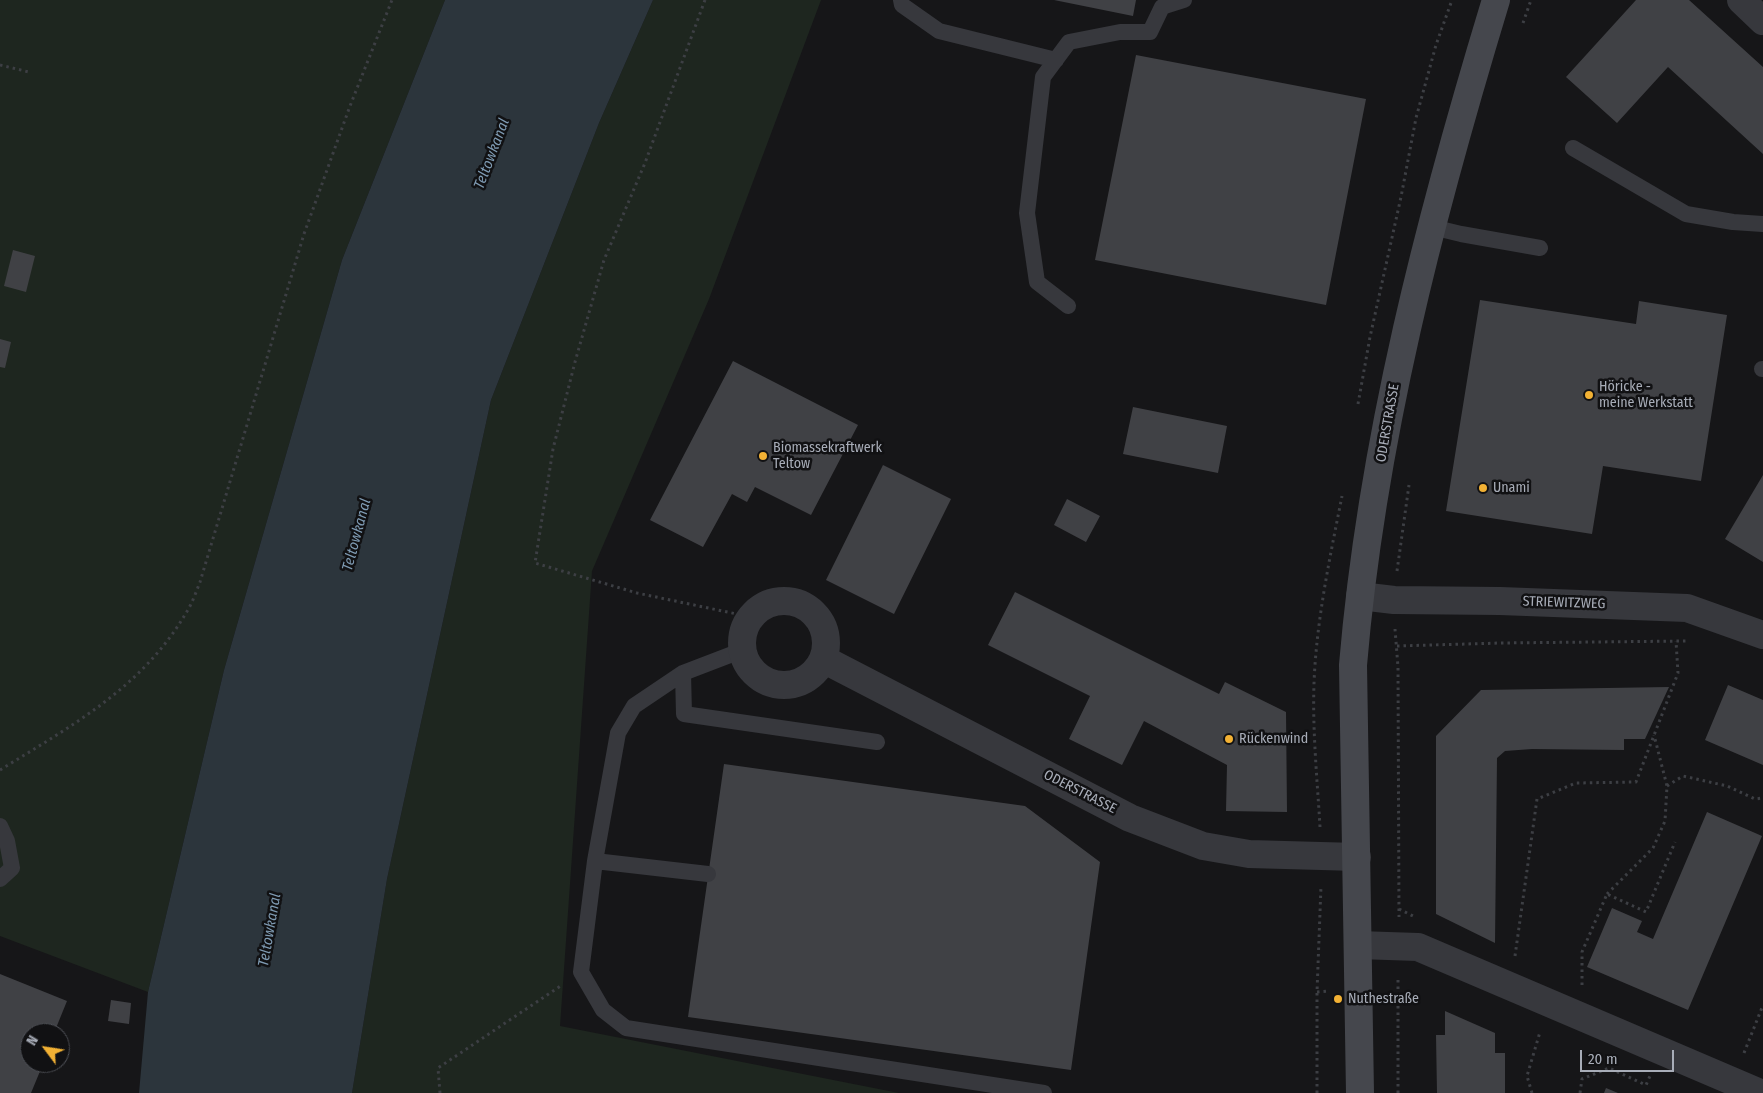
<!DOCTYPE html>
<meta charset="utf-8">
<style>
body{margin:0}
#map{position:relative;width:1763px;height:1093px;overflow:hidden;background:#161618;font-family:"Fira Sans Condensed",sans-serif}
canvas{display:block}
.north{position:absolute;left:20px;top:1023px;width:50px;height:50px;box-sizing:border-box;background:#111113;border:1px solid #4d4f55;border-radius:50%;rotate:301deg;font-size:14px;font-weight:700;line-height:20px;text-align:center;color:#a8adb8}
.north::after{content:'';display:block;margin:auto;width:18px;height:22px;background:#f2b134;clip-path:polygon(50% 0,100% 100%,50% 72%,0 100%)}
.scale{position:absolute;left:1580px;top:1050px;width:94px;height:22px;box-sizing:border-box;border:2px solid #a8adb8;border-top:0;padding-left:6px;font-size:15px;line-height:18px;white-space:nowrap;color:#a8adb8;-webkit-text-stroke:4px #111113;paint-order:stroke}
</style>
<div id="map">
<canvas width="1763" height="1093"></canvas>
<div class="north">N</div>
<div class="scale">20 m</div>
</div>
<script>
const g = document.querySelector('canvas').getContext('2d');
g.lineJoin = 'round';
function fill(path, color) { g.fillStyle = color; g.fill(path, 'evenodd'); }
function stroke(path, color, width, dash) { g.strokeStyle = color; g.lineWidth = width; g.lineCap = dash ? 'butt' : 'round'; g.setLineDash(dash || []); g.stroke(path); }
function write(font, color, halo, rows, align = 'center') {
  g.font = font + ' "Fira Sans Condensed",sans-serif'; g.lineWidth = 5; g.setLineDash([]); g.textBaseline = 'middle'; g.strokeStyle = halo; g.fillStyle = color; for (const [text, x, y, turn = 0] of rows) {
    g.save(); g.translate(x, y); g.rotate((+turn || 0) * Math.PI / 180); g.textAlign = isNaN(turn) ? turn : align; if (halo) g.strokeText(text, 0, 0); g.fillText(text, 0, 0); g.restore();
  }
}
const green = new Path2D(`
 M0,0h445l-103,260 -118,410 -76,322 -148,-56z
 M653,0h168l-112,299 -117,272 -32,455 339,67h-547l35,-214 104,-479 108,-277z`);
const water = new Path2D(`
 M445,0h208l-54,123 -108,277 -104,479 -35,214h-213l9,-101 76,-322 118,-410z`);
const building = new Path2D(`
 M1054,0h82l-3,16z
 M1636,0h53l74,67v87l-95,-87 -51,56 -51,-46z
 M1136,55l230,44 -40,206 -231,-45z
 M13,250l22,6 -9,36 -22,-6z
 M1480,300l156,24 3,-23 88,14 -26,166 -98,-15 -11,68 -146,-23z
 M0,339l11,3 -6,26 -5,-1z
 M733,361l125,64 -47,90 -56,-28 -8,15 -15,-8 -29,53 -53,-27z
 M1133,407l94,19 -9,47 -95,-19z
 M883,465l68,34 -57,115 -68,-34z
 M1763,475v87l-38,-23z
 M1067,499l33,17 -14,26 -32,-17z
 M1015,592l204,102 6,-12 61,30 1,100 -61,-1 1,-46 -83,-44 -22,44 -53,-26 21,-43 -102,-51z
 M1728,685l35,15v65l-58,-25z
 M1669,687l-24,52h-21v11l-92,-1 -27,2 -8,7 -2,185 -59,-29v-178l45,-46z
 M724,764l301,42 75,56 -29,208 -383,-53z
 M1707,812l55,24 -74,174 -101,-43 25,-59 30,13 -5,11 16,7z
 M0,974l67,27 -13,32h-24v30l13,1 -12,29h-31z
 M111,1000l20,3 -2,21 -21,-3z
 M1445,1011l50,22v20h10v40h-68l-1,-58h9z
 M1606,1088l12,5h-14z`);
const path = new Path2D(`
 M705,0l-60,163 -41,97 -29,102 -22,87 -18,114 102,30 114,24
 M1523,23l8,-23
 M0,65l29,7
 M1358,404l12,-67 31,-140 15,-79 20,-73 16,-45
 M1397,571l12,-86
 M1395,629l3,38 1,250
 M1397,646l104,-3 185,-2
 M0,770c71,-44 142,-82 186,-157 6,-9 10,-21 14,-31l104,-348 46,-128 42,-106
 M1667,786l16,-10 44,10 28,13 8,-1
 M1320,827c-3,-53 -9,-108 -5,-162 4,-57 16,-113 27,-169
 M1607,894l46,-46 12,-27 2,-35 -13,-51
 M1399,909l14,7
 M1515,956l22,-157 39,-16 60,-1 42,-109 -2,-32
 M1582,985v-33l25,-58 39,18 29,-70
 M1317,992l12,-1
 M1744,1053l19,-48
 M440,1093l-2,-25 124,-83
 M1317,1093v-101l4,-106
 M1398,1093v-117
 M1532,1093l-5,-17 13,-44
 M1580,1093l2,-14 27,-11 37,17 4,-9`);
const lane = new Path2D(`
 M901,0l1,5 37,26 117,29
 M1573,148l113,66 47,8 30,2
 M1432,227l29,7 79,14
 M1068,306l-31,-24 -10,-69 16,-136 26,-35 51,-10h30l12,-25 22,-7
 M1762,369h1
 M743,650l-60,23 -49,33 -16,27 -23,128 -14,111 22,38 23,18 418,65
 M683,673l1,41 193,28
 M0,826l7,15 5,27 -12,11
 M595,861l113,13`);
const street = new Path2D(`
 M1741,0l22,21
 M1360,596l34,4 106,1 187,7 76,27
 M742 643a42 42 0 1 1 84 0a42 42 0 1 1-84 0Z
 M823,659l307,159 73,28 46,8 108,3
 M1358,945l60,2 342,146`);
const secondary = new Path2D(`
 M1360,1093l-7,-428c19,-226 77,-448 143,-665`);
const markers = [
 [1589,395,5,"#f2b134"],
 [763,456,5,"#f2b134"],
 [1483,488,5,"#f2b134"],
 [1229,739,5,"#f2b134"],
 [1338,999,5,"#f2b134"]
];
const poiNames = [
 ["Höricke -",1599,387],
 ["meine Werkstatt",1599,403],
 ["Biomassekraftwerk",773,448],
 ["Teltow",773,464],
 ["Unami",1493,488],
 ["Rückenwind",1239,739],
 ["Nuthestraße",1348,999]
];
const streetNames = [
 ["ODERSTRASSE",1388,423,-80],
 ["STRIEWITZWEG",1564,603,2],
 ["ODERSTRASSE",1080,792,27]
];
const waterNames = [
 ["Teltowkanal",492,154,-69],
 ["Teltowkanal",357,535,-75],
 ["Teltowkanal",270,930,-80]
];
fill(green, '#1e261f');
fill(water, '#2c353c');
fill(building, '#404145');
stroke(path, '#3d3f44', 3, [2.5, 4]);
stroke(lane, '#37383d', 16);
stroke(street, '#37383d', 28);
stroke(secondary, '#45474d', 28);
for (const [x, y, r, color] of markers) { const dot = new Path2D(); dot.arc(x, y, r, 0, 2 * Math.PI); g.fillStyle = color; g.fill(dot); stroke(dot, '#111113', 2); }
write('14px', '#a8adb8', '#111113', poiNames, 'left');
write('14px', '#a8adb8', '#111113', streetNames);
write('italic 15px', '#7f9bb3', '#111113', waterNames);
</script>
